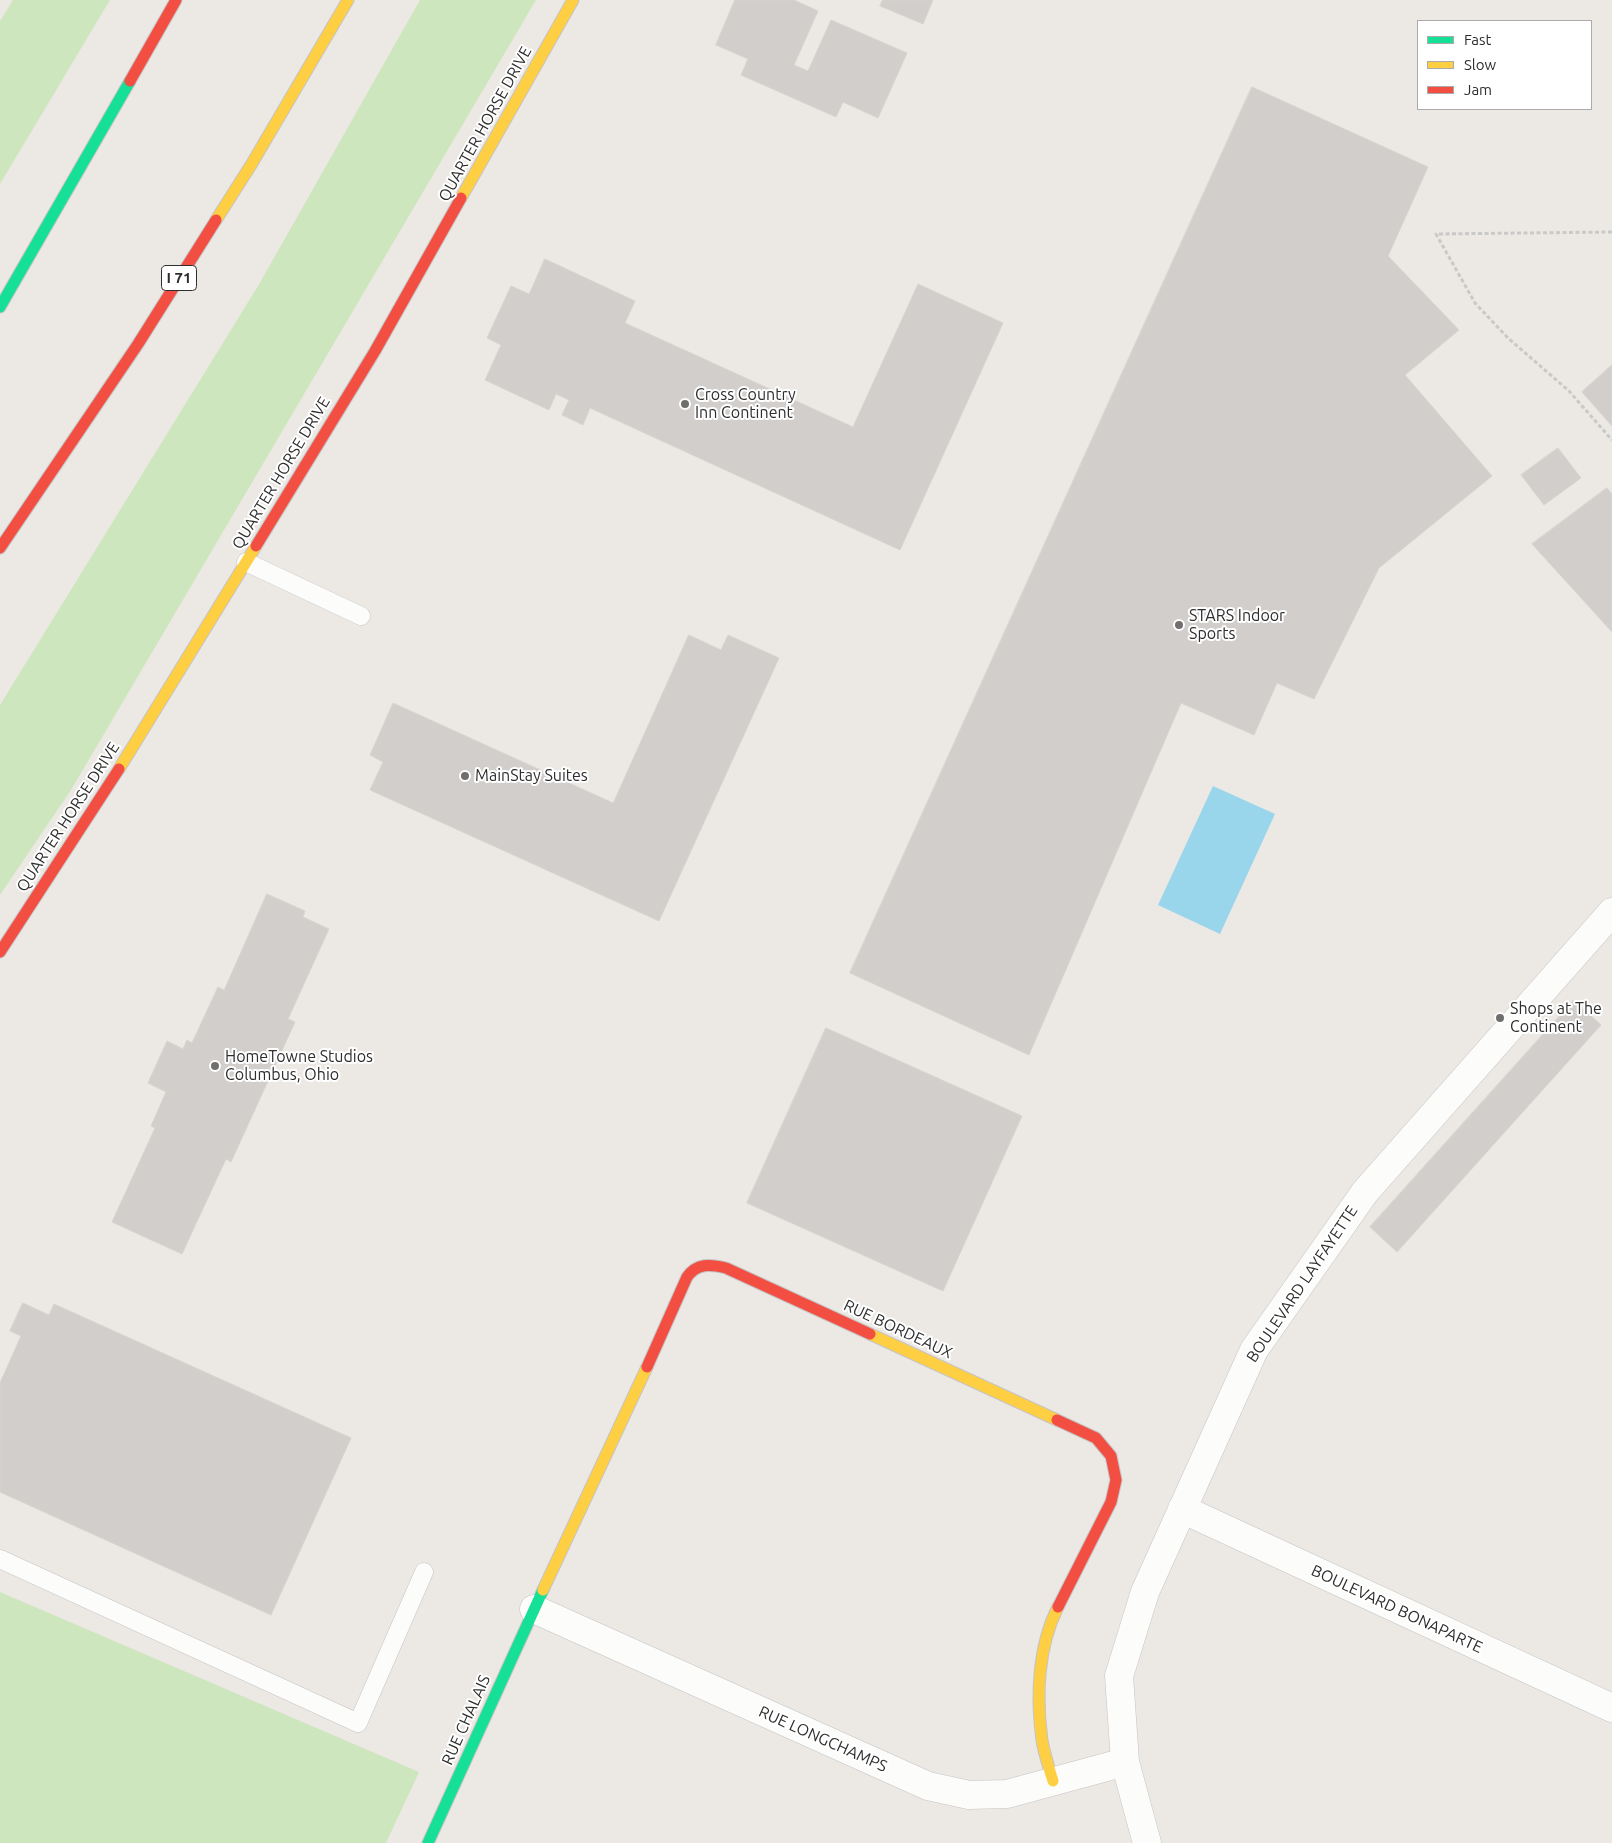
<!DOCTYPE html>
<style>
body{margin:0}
#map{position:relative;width:1612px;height:1843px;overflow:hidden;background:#ece8e4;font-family:Ubuntu,sans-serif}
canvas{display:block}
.legend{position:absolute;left:1417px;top:20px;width:175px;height:90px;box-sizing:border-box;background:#fff;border:1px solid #ababab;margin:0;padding:6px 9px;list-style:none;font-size:15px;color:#2e2e2e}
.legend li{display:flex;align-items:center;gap:10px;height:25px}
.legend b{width:25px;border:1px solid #ababab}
</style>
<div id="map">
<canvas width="1612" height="1843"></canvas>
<ul class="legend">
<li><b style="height:6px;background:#16e098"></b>Fast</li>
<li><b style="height:6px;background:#ffcf43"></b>Slow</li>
<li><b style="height:6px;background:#f24e42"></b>Jam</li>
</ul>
</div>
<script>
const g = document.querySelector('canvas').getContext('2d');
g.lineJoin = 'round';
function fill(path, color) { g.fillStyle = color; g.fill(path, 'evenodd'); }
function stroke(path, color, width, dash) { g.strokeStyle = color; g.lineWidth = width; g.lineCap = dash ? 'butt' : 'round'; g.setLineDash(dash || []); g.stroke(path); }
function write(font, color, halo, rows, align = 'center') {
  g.font = font + ' Ubuntu,sans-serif'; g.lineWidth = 4; g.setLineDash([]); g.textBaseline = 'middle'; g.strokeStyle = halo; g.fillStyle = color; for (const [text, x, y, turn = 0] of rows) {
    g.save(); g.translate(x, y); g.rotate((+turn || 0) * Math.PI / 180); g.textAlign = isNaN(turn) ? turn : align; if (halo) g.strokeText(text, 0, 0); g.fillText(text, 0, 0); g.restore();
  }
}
const green = new Path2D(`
 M13,0h97l-110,184v-163z
 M420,0h116l-465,790 -71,105v-190l258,-419z
 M0,1592l419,180 -33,71h-386z`);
const water = new Path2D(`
 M1213,786l62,28 -55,120 -62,-29z`);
const building = new Path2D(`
 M735,0h59l24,11 -24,54 14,6 23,-51 76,33 -29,65 -35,-16 -7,15 -95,-42 7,-16 -32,-14z
 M883,0h50l-10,24 -43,-18z
 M1252,87l176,80 -40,89 71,74 -54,45 87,101 -113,92 -65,131 -37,-16 -23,52 -73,-32 -152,352 -179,-82z
 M545,259l90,42 -10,22 228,104 65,-143 85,39 -103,227 -310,-142 -7,17 -21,-10 7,-15 -13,-6 -7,16 -64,-30 16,-35 -14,-7 24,-52 18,8z
 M1612,365v61l-30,-34z
 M1558,448l23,30 -37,27 -23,-30z
 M1607,488l5,6v138l-80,-88z
 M689,635l32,15 7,-15 51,23 -120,263 -289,-131 13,-28 -13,-7 23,-52 220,100z
 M267,894l38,17 -2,6 26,12 -41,90 7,3 -64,140 -5,-3 -44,95 -70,-32 43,-94 -4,-2 15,-34 -18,-9 19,-42 16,8 4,-9 5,3 26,-56 6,3z
 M1574,1000l27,25 -204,227 -27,-25z
 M826,1028l196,88 -79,175 -196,-88z
 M23,1303l26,12 5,-11 297,134 -80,177 -271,-123v-109l21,-47 -11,-5z`);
const path = new Path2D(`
 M1612,232l-176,2 39,69 33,35 61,53 43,49`);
const lane = new Path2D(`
 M246,562l115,54
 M0,1559l358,164 66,-151`);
const street = new Path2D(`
 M1182,1509l430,199
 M534,1609l394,177 41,9 38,-1 118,-32
 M1147,1843l-22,-81 -6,-86 26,-84 109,-242 111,-158 247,-280`);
const fast = new Path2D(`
 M0,307l130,-226
 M428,1843l115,-253`);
const slow = new Path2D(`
 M461,198l112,-198
 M216,220l35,-55 97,-165
 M119,769l137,-223
 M870,1334l187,86
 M543,1590l104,-223
 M1053,1781c-4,-13 -9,-28 -11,-41 -6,-44 -4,-94 16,-133`);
const jam = new Path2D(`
 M130,81l46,-81
 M256,546l119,-195 86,-153
 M0,548l138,-204 78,-124
 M0,952l119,-183
 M647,1367l40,-90c10,-14 23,-13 39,-9l144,66
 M1057,1420l39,18 15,18 5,24 -5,22 -53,105`);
const markers = [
 [685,404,5,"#706f6e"],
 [1179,625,5,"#706f6e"],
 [465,776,5,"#706f6e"],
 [1500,1018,5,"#706f6e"],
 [215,1066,5,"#706f6e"]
];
const shields = [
 [179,278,35]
];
const shieldNames = [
 ["I 71",179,278]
];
const streetNames = [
 ["QUARTER HORSE DRIVE",485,124,-61],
 ["QUARTER HORSE DRIVE",281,473,-59],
 ["QUARTER HORSE DRIVE",68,817,-57],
 ["BOULEVARD LAYFAYETTE",1302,1284,-56],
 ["RUE BORDEAUX",898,1329,25],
 ["BOULEVARD BONAPARTE",1397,1609,25],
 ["RUE CHALAIS",466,1720,-66],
 ["RUE LONGCHAMPS",823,1739,24]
];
const poiNames = [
 ["Cross Country",695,395],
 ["Inn Continent",695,413],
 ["STARS Indoor",1189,616],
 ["Sports",1189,634],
 ["MainStay Suites",475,776],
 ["Shops at The",1510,1009],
 ["Continent",1510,1027],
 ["HomeTowne Studios",225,1057],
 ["Columbus, Ohio",225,1075]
];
fill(green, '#cee6be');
fill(water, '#99d6ec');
fill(building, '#d1cecb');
stroke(building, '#d7d4d0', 1);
stroke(lane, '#c5c4c5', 19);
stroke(street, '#c5c4c5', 29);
stroke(fast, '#c5c4c5', 13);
stroke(slow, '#c5c4c5', 13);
stroke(jam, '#c5c4c5', 13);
stroke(path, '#c9c9c8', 3, [4, 2.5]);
stroke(lane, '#fcfcfb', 18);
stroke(street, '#fcfcfb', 28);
stroke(fast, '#16e098', 11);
stroke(slow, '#ffcf43', 11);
stroke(jam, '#f24e42', 11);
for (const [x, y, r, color] of markers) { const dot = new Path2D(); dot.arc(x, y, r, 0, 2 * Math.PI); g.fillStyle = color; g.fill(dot); stroke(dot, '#fff', 2); }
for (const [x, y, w] of shields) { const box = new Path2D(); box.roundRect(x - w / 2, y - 12.5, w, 25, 4); g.fillStyle = '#fff'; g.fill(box); stroke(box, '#2e2e2e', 1); }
write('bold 15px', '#2e2e2e', null, shieldNames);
write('16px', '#2e2e2e', '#fff', streetNames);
write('16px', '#2e2e2e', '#fff', poiNames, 'left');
</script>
